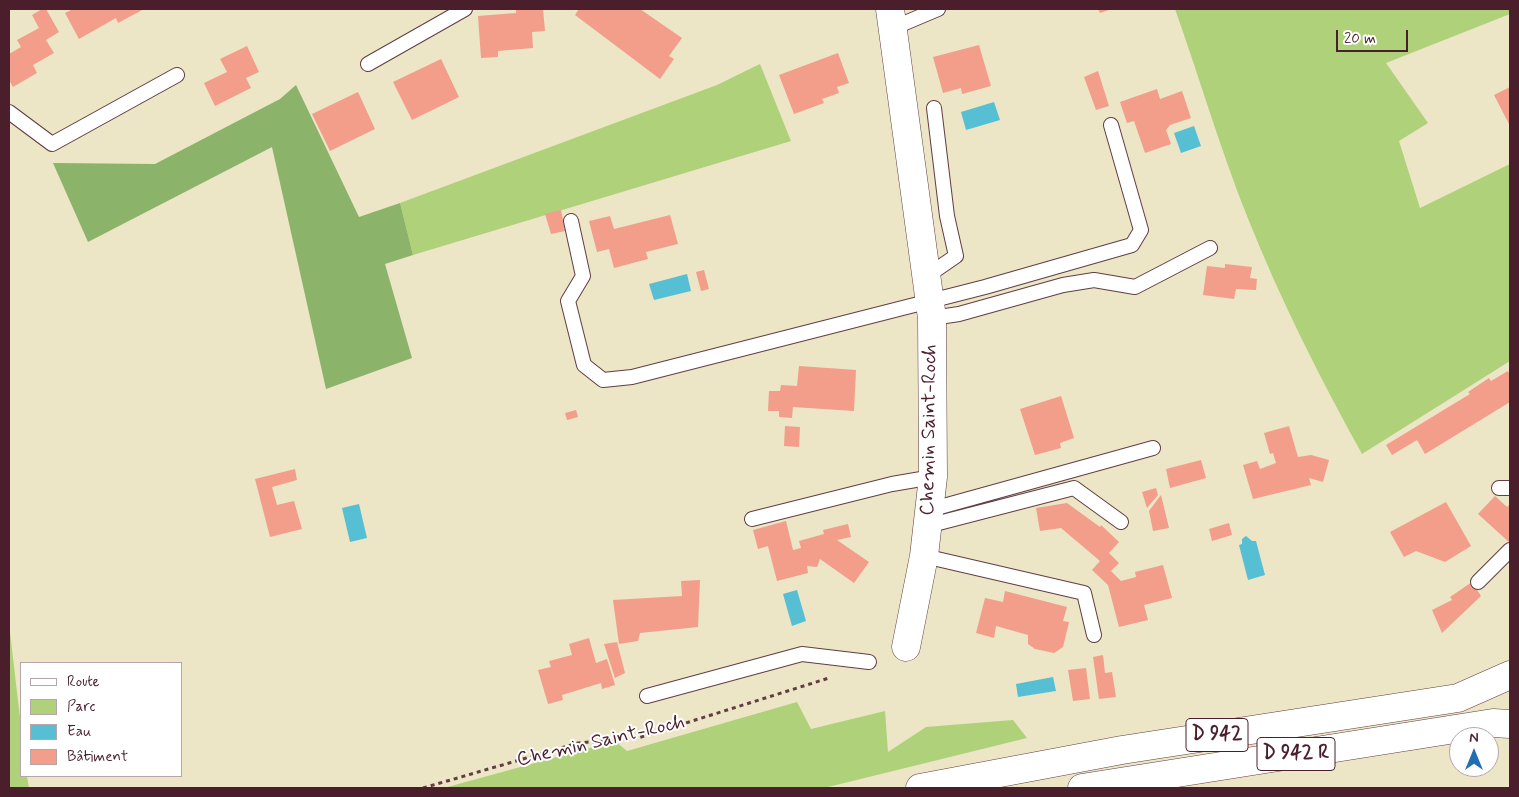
<!DOCTYPE html>
<meta charset="utf-8">
<style>
body{margin:0}
#map{position:relative;width:1519px;height:797px;overflow:hidden;background:#ece5c6;font-family:Mynerve,sans-serif}
canvas{display:block}
.frame{position:absolute;inset:0;border:10px solid #4a1f2b;pointer-events:none}
.legend{position:absolute;left:20px;top:662px;width:162px;height:115px;box-sizing:border-box;background:#fff;border:1px solid #b7a5aa;margin:0;padding:6px 9px;list-style:none;font-size:15px;color:#4a1f2b}
.legend li{display:flex;align-items:center;gap:10px;height:25px}
.legend b{width:25px;border:1px solid #b7a5aa}
.north{position:absolute;left:1449px;top:727px;width:50px;height:50px;box-sizing:border-box;background:#fff;border:1px solid #b7a5aa;border-radius:50%;rotate:0deg;font-size:14px;font-weight:700;line-height:20px;text-align:center;color:#4a1f2b}
.north::after{content:'';display:block;margin:auto;width:18px;height:22px;background:#1f6fb2;clip-path:polygon(50% 0,100% 100%,50% 72%,0 100%)}
.scale{position:absolute;left:1336px;top:30px;width:72px;height:22px;box-sizing:border-box;border:2px solid #4a1f2b;border-top:0;padding-left:6px;font-size:15px;line-height:18px;white-space:nowrap;color:#4a1f2b;-webkit-text-stroke:4px #fff;paint-order:stroke}
</style>
<div id="map">
<canvas width="1519" height="797"></canvas>
<div class="frame"></div>
<ul class="legend">
<li><b style="height:6px;background:#fff"></b>Route</li>
<li><b style="height:14px;background:#afd17a"></b>Parc</li>
<li><b style="height:14px;background:#56bfd3"></b>Eau</li>
<li><b style="height:14px;background:#f29e8a"></b>Bâtiment</li>
</ul>
<div class="north">N</div>
<div class="scale">20 m</div>
</div>
<script>
const g = document.querySelector('canvas').getContext('2d');
g.lineJoin = 'round';
function fill(path, color) { g.fillStyle = color; g.fill(path, 'evenodd'); }
function stroke(path, color, width, dash) { g.strokeStyle = color; g.lineWidth = width; g.lineCap = dash ? 'butt' : 'round'; g.setLineDash(dash || []); g.stroke(path); }
function write(font, color, halo, rows, align = 'center') {
  g.font = font + ' Mynerve,sans-serif'; g.lineWidth = 4; g.setLineDash([]); g.textBaseline = 'middle'; g.strokeStyle = halo; g.fillStyle = color; for (const [text, x, y, turn = 0] of rows) {
    g.save(); g.translate(x, y); g.rotate((+turn || 0) * Math.PI / 180); g.textAlign = isNaN(turn) ? turn : align; if (halo) g.strokeText(text, 0, 0); g.fillText(text, 0, 0); g.restore();
  }
}
const green = new Path2D(`
 M1175,9h335v5l-124,49 42,60 -29,18 21,67 90,-44v197l-148,93c-42,-76 -81,-153 -113,-233 -28,-69 -49,-142 -74,-212z
 M760,64l31,77 -378,114 -13,-52 317,-118z
 M9,624l12,102v50h6l2,12h-20z
 M797,702l14,27 74,-18 3,41 38,-25 87,-7 14,18 -203,50h-380l171,-47 12,10z`);
const forest = new Path2D(`
 M296,85l63,132 41,-14 13,52 -28,9 27,94 -86,31 -54,-242 -184,95 -35,-79 102,1 125,-65z`);
const water = new Path2D(`
 M994,102l6,18 -34,10 -5,-18z
 M1194,126l7,20 -20,7 -7,-20z
 M687,274l4,17 -37,9 -5,-16z
 M359,504l8,34 -17,4 -8,-34z
 M1246,536l6,5h4l9,34 -17,5 -9,-35 3,-1v-5z
 M797,590l9,31 -14,5 -9,-32z
 M1053,677l3,14 -38,6 -2,-13z`);
const building = new Path2D(`
 M42,9h4l13,23 -13,8 8,13 -21,12 4,8 -24,14 -4,-7v-26l12,-7 -4,-7 22,-12 -7,-13z
 M73,9h71l-26,14 -2,-5 -37,21 -14,-26z
 M516,9h27l2,22 -13,1 1,16 -35,3v6l-17,1 -3,-42 38,-3z
 M579,9h61l42,29 -13,18 5,3 -14,20 -85,-64z
 M1098,9h14l-12,4z
 M979,45l12,41 -29,8 -1,-6 -18,5 -10,-36z
 M247,46l12,26 -13,6 5,10 -36,18 -11,-23 23,-11 -7,-13z
 M838,53l11,30 -12,4 2,6 -17,6 2,4 -30,11 -15,-39z
 M441,59l18,38 -47,23 -19,-38z
 M1098,71l11,35 -13,4 -12,-33z
 M1510,87v39l-16,-31z
 M1157,89l3,10 22,-8 9,27 -21,7 -4,5 5,14 -26,9 -11,-32 -7,2 -7,-21z
 M358,92l17,37 -45,22 -18,-37z
 M561,210l4,21 -14,3 -6,-20z
 M670,215l8,29 -32,8 2,7 -34,9 -5,-19 -12,3 -8,-31 21,-5 4,13z
 M1225,264l27,3 -2,11 7,1 -1,11 -20,-1 -2,10 -31,-4 4,-29 18,2z
 M704,270l5,19 -8,2 -5,-19z
 M799,366l57,4 -2,41 -61,-4 -1,11 -13,-1v-6h-11l1,-20h11l1,-6 16,1z
 M1508,371l2,4v27l-85,52 -8,-14 -25,15 -6,-10 84,-51 -2,-2 21,-14 2,3z
 M1061,396l13,42 -14,5 1,5 -26,7 -15,-46z
 M576,410l2,7 -11,3 -2,-7z
 M785,426l15,1 -1,20 -15,-1z
 M1289,426l9,31 13,-2 18,5 -6,22 -14,-4 2,7 -58,14 -10,-34 14,-4 3,8 16,-6 -3,-10 -3,1 -6,-21z
 M1201,460l5,18 -36,10 -4,-19z
 M295,469l2,11 -25,7 5,18 17,-4 8,28 -32,8 -15,-58z
 M1156,488l2,7 -11,13 -5,-16z
 M1161,495l8,33 -16,3 -4,-20z
 M1495,496l12,11 3,-3v39l-32,-29z
 M1446,502l25,44 -26,16 -29,-11 -12,6 -14,-25z
 M1067,503l33,24 1,-2 18,17 -10,11 10,10 -8,8 10,10 15,-4 -1,-5 28,-7 9,33 -28,7 4,15 -29,7 -11,-42 -16,-15 8,-9 -39,-33 -21,3 -4,-23z
 M786,521l7,29 8,-2 -2,-7 25,-7 -1,-4 25,-6 3,13 -14,3 32,22 -15,21 -34,-24 -3,8 -10,-1 1,7 -31,8 -9,-35 -10,3 -5,-19z
 M1229,523l3,12 -20,6 -3,-12z
 M700,580l-2,47 -58,6 -2,8 -19,3 -6,-44 69,-4 -1,-15z
 M1472,582l9,14 -39,37 -10,-23 20,-10 -2,-3z
 M1005,591l62,16 -4,14 6,1 -6,25 -9,6 -19,-4 -7,-5v-9l-32,-9 -2,12 -18,-5 9,-35 18,4z
 M589,638l7,25 11,-4 8,26 -13,4 -1,-6 -39,12 1,5 -15,4 -10,-34 13,-3 -2,-6 23,-6 -3,-11z
 M617,642l8,31 -10,5 -11,-34z
 M1103,655l2,18 7,-1 4,25 -17,2 -6,-42z
 M1086,668l4,31 -17,2 -5,-31z`);
const path = new Path2D(`
 M423,788l155,-45 60,-5 191,-60`);
const lane = new Path2D(`
 M893,28l45,-19
 M368,64l97,-55
 M9,112l43,32 125,-69
 M571,221l12,55 -15,25 16,64 19,15 29,-3 353,-90 147,-42 9,-15 -30,-105
 M927,276l29,-20 -9,-40 -13,-108
 M932,318l27,-4 104,-29 31,-5 41,7 75,-39
 M1499,488h11
 M929,510l224,-62
 M752,519l140,-35 41,-7
 M927,526l147,-38 47,34
 M924,556l160,37 10,42
 M1478,582l32,-32
 M647,696l155,-42 67,8`);
const street = new Path2D(`
 M890,9l42,309 1,159 -9,79 -18,91`);
const primary = new Path2D(`
 M920,788l202,-38 336,-52 52,-23
 M1082,788l411,-65 17,1`);
const shields = [
 [1217,735,62],
 [1296,754,78]
];
const shieldNames = [
 ["D 942",1217,735],
 ["D 942 R",1296,754]
];
const streetNames = [
 ["Chemin Saint-Roch",930,430,-89],
 ["Chemin Saint-Roch",601,742,-13]
];
fill(green, '#afd17a');
fill(forest, '#8bb36a');
fill(water, '#56bfd3');
fill(building, '#f29e8a');
stroke(lane, '#623d42', 16);
stroke(street, '#623d42', 29);
stroke(primary, '#623d42', 29);
stroke(path, '#623d42', 3, [4, 4]);
stroke(lane, '#fff', 14);
stroke(street, '#fff', 28);
stroke(primary, '#fff', 28);
for (const [x, y, w] of shields) { const box = new Path2D(); box.roundRect(x - w / 2, y - 16.5, w, 33, 4); g.fillStyle = '#fff'; g.fill(box); stroke(box, '#4a1f2b', 1); }
write('bold 19px', '#4a1f2b', null, shieldNames);
write('20px', '#4a1f2b', '#fff', streetNames);
</script>
